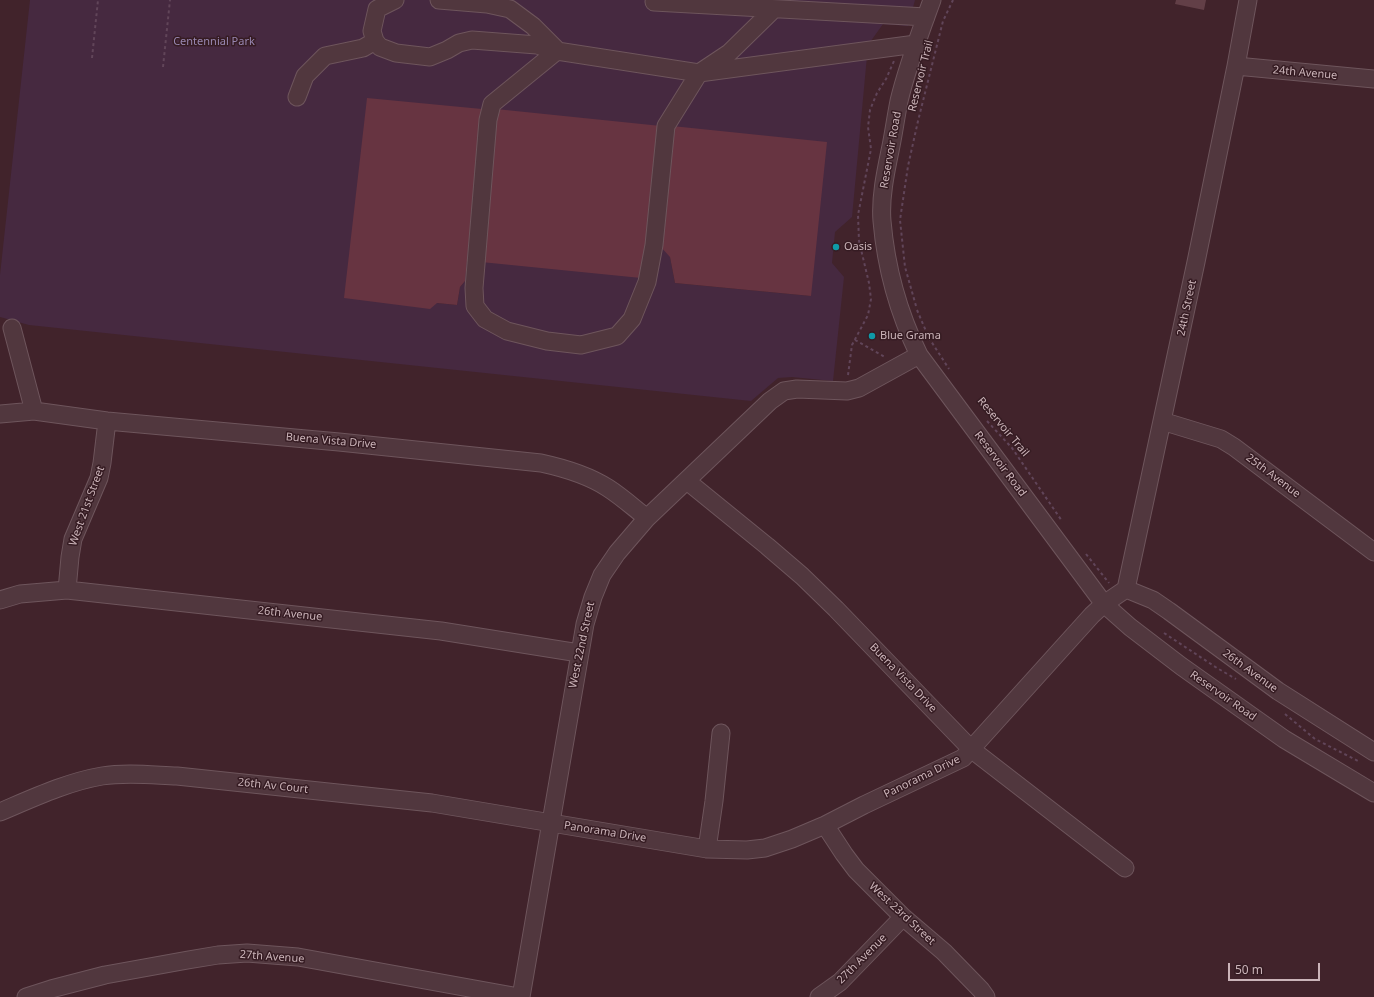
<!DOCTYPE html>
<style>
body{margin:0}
#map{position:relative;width:1374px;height:997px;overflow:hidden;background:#41232b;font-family:"Noto Sans",sans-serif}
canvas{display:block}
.scale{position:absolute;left:1228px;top:963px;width:92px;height:18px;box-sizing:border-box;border:2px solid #cbb4b9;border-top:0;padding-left:5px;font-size:12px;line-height:14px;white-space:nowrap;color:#cbb4b9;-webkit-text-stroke:3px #361c23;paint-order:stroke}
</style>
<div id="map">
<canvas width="1374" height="997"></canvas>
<div class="scale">50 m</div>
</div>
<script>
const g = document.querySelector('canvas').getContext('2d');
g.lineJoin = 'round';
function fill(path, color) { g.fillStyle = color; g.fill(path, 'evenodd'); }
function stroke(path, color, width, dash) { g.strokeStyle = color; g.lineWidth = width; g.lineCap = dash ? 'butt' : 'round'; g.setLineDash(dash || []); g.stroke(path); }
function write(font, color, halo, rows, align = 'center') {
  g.font = font + ' "Noto Sans",sans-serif'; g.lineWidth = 3; g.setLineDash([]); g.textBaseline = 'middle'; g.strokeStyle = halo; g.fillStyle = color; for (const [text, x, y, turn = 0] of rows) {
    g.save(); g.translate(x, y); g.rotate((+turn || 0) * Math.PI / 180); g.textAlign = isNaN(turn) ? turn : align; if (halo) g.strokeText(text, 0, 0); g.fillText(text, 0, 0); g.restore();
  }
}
const green = new Path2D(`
 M30,0h885l-7,26 -25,-2 -15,21 -16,172 -17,15 -3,31 12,14 -11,104 -41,-4 -14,1 -27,23 -722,-76 -29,-8v-42zM496,110l154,133 -6,9 -3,25zM670,257l141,39 -136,-13zM465,281l-5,6 -3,18 -20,-2z`);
const water = new Path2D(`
 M367,98l115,11 -17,172 -5,6 -3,18 -20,-2 -7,6 -86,-11z
 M496,109l165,17 -11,117 -6,9 -3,26 -160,-16z
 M672,126l155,16 -16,154 -136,-13 -5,-26 -10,-11z`);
const building = new Path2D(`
 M1176,0h30l-2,10 -29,-6z`);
const path = new Path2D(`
 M92,58l6,-58
 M163,67l7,-67
 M916,306l-11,-39 -5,-47 8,-54 10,-45 25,-100 10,-21
 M917,310l12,28 20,31
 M855,340l30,17
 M848,375l4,-30 16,-30 3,-16 -2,-16 -10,-42 -1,-26 13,-66 -3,-22 2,-17 7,-17 9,-14 8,-18
 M987,421l25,27 50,73
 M1086,554l23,29
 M1164,633l53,35 19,11
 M1285,714l30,25 45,23`);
const minor = new Path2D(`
 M395,0l-18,9 -5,22 3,10 5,6 16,6 34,4 17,-7 12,-7 13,-3 65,5 20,6
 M439,0l48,4 23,5 23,17 23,23
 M932,0c-12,33 -25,67 -33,101 -3,15 -5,30 -8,45 -5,24 -11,51 -9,75 4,47 17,93 37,134l185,249 26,23 51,39 103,73 90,54
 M654,2l272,15
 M774,9l-45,44 -30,20 -33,53 -12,119 -7,37 -15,37 -15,17 -36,9 -34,-4 -40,-10 -22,-12 -10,-13 -1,-18 14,-168 4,-16 65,-53 142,22 217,-29
 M1236,66l138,13
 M297,97l8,-21 20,-20 38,-8 12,-7
 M12,328l22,83
 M0,414l34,-3 73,10 232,21 202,21c23,5 47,12 67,25 14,9 26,20 39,30
 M1162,421l59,18 13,8 140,105
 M687,481l80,65 35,30 34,33 135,140 154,119
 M1126,589l27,11 16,11 109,80 96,61
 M67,590l3,-33 3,-18 26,-61 3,-15 5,-42
 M0,600l20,-6 47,-4 374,41 138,22
 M0,812c33,-14 67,-30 102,-36 24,-4 50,-1 75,0l255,27 275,46 40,1 18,-2 27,-9 33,-14 39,-20 99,-47 129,-143 12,-11 22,-15 70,-327 40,-196 12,-66
 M825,825l19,29 12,16 47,47 41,35 37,38 5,7
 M707,849l7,-48 7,-68
 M26,997l25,-8 54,-14 83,-15 30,-5 29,-2 51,4 221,40
 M521,997l64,-373 8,-27 9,-22 15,-22 30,-35 123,-117 14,-10 13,-2 50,2 12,-3 60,-33
 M819,997l21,-15 63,-65`);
const markers = [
 [836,247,4,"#0f9aa8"],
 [872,336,4,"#0f9aa8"]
];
const parkNames = [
 ["Centennial Park",214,42]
];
const streetNames = [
 ["24th Avenue",1305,73,5],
 ["Reservoir Trail",921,76,-76],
 ["Reservoir Road",891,150,-80],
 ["24th Street",1187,308,-78],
 ["Reservoir Trail",1003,427,50],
 ["Buena Vista Drive",331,441,5],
 ["Reservoir Road",1000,464,53],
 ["25th Avenue",1273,476,37],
 ["West 21st Street",87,506,-70],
 ["26th Avenue",290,614,6],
 ["West 22nd Street",582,645,-78],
 ["26th Avenue",1250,671,36],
 ["Buena Vista Drive",903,678,46],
 ["Reservoir Road",1223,696,35],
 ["Panorama Drive",922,777,-26],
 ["26th Av Court",273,786,6],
 ["Panorama Drive",605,832,9],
 ["West 23rd Street",902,914,43],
 ["27th Avenue",272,957,4],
 ["27th Avenue",862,959,-45]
];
const poiNames = [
 ["Oasis",844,247],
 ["Blue Grama",880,336]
];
fill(green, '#462940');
fill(water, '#673441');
fill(building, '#623f47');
stroke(minor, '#6e555c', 19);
stroke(path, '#614559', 2, [3, 3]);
stroke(minor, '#51373e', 17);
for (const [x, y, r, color] of markers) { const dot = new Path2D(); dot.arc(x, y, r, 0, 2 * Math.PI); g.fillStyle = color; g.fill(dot); stroke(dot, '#361c23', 1.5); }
write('11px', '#9887b1', '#361c23', parkNames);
write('11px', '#cbb4b9', '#361c23', streetNames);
write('11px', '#cbb4b9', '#361c23', poiNames, 'left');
</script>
